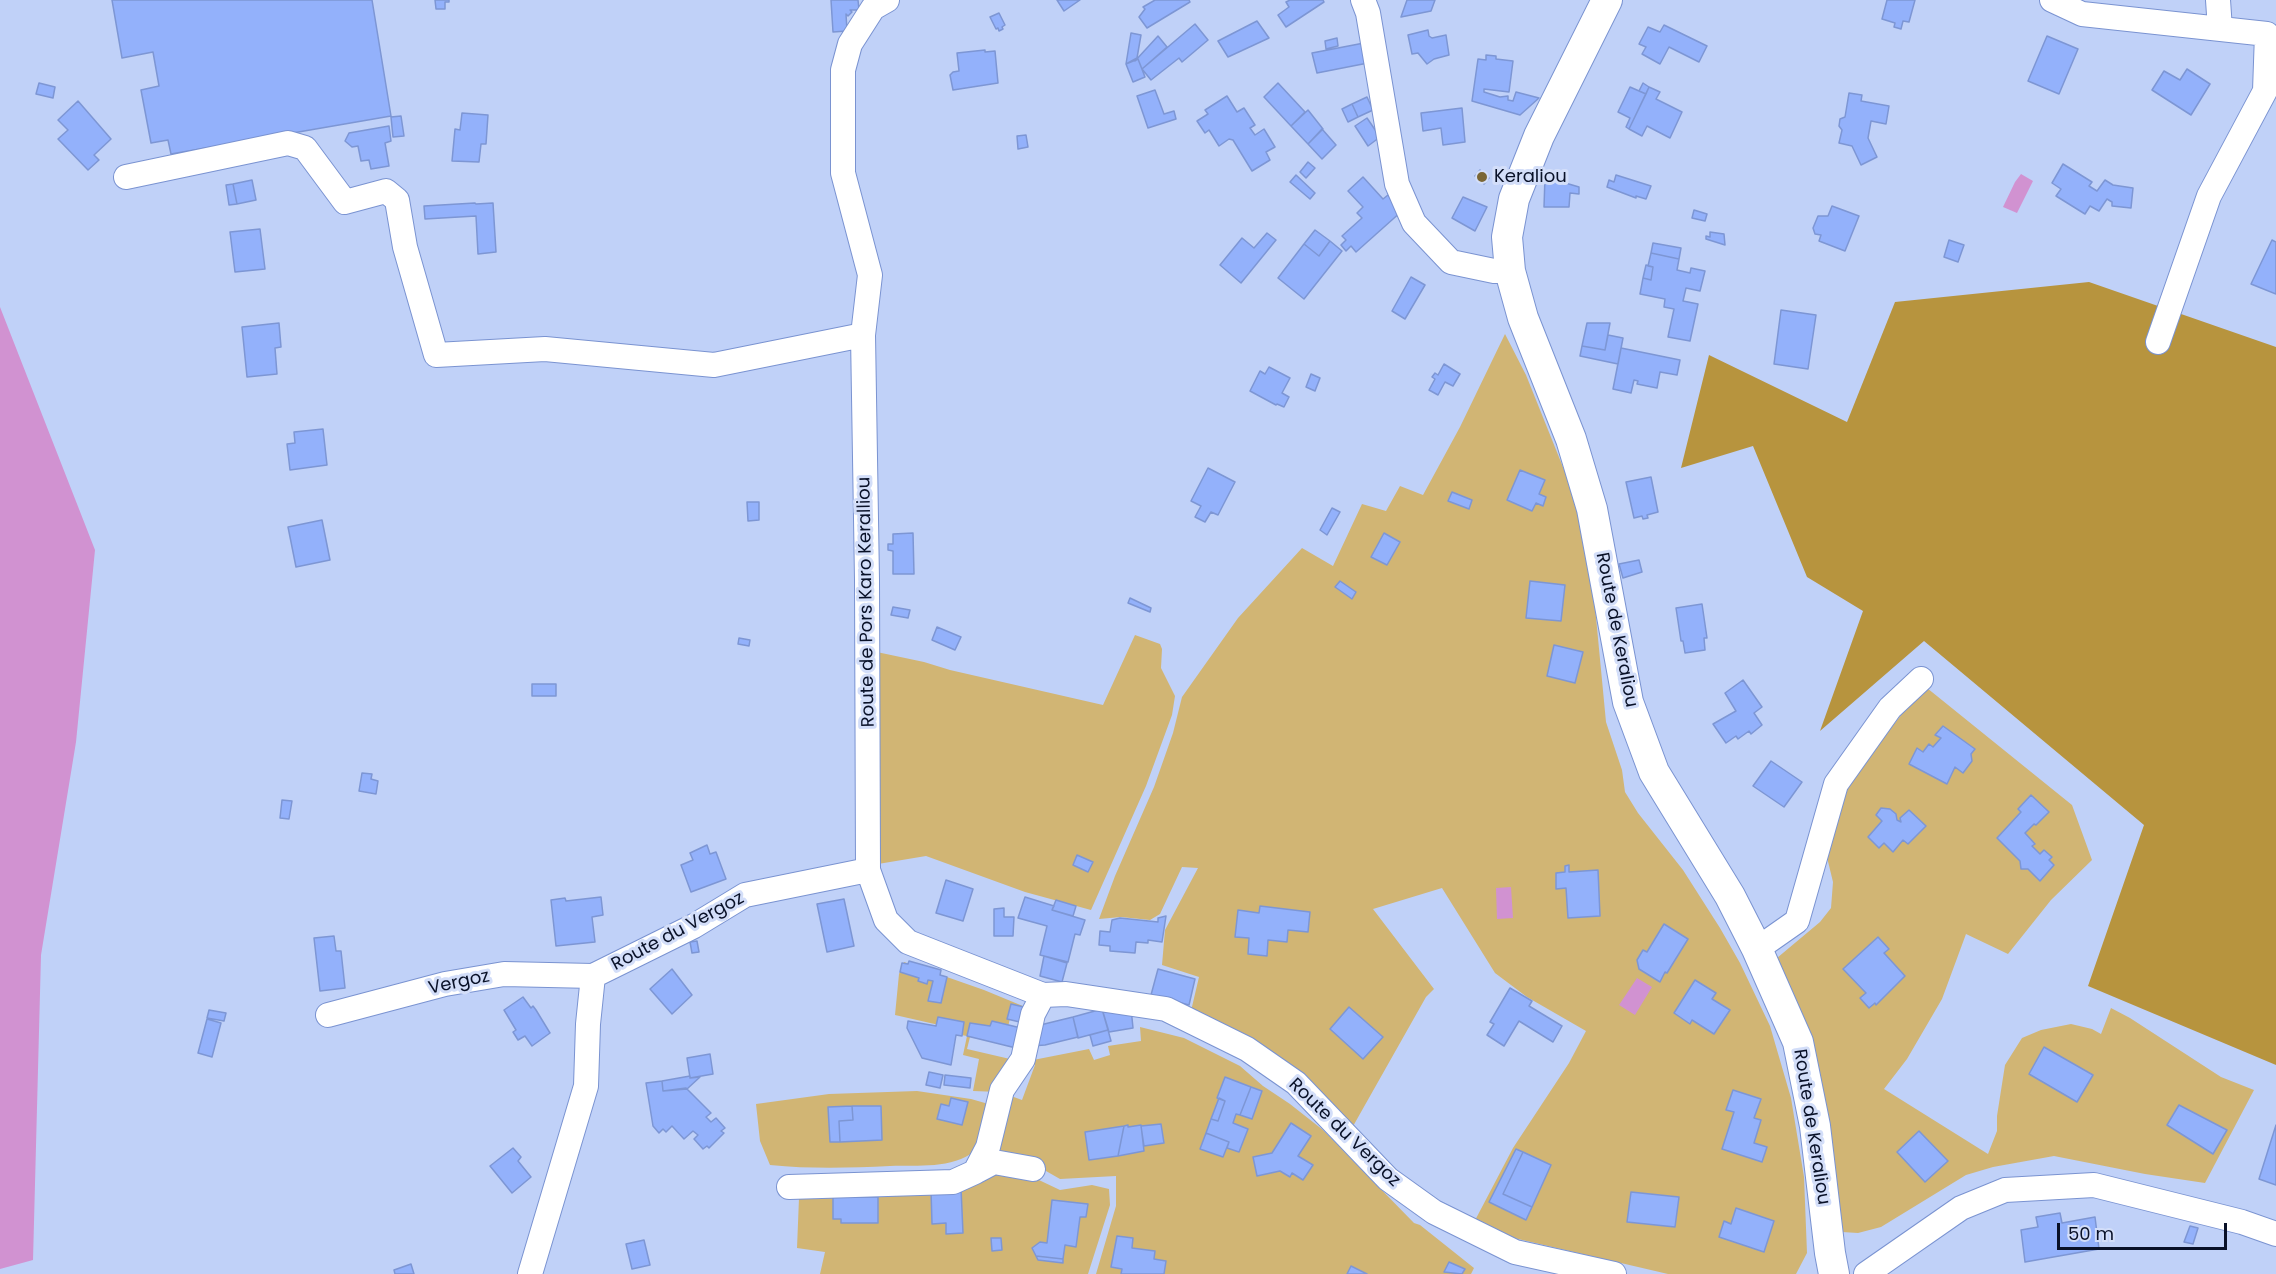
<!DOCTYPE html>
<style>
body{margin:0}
#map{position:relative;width:2276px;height:1274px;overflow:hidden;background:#c0d1f8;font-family:Poppins,sans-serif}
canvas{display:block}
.scale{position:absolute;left:2057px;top:1223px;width:170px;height:27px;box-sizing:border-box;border:3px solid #091128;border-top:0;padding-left:8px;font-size:18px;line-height:21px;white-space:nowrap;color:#091128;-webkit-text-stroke:4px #d3def9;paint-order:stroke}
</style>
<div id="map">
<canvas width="2276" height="1274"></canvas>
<div class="scale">50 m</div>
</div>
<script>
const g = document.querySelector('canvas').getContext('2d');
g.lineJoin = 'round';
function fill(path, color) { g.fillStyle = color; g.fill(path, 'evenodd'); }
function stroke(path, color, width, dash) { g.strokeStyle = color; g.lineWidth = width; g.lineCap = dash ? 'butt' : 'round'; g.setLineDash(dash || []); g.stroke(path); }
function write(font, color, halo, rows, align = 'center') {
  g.font = font + ' Poppins,sans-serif'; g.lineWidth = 6; g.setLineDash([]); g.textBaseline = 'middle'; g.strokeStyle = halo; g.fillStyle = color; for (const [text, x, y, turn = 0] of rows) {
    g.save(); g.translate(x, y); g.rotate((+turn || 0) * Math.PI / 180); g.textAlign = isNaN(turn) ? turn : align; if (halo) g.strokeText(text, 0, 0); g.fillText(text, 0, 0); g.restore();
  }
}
const green = new Path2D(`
 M1505,334l21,41 51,127 16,84 13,136 16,48 3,22 13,21 45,57 37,58 20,35 30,63 21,72 13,79 3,76 -11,21h-128l-197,-46 42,-80 56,-85 17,-32 -59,-34 -32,-24 -53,-85 -69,21 61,80 -8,8 -74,131 -161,-117 8,-34 -37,-12 3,-35 33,-62 -16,-1 -22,47 -10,6 -29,-3 -22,2 16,-43 39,-89 19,-54 9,-36 56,-79 64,-70 31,18 29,-62 24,7 14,-25 23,9 37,-68z
 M1135,635l25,9 2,5 -1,19 14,28 -3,19 -26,71 -55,124 -66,-18 -99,-36 -48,8 -6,-213 52,11 26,8 153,35z
 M1927,688l145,117 20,55 -41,40 -43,54 -42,-20 -24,65 -35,60 -23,30 104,65 9,-23v-15l8,-51 17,-27 19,-8 30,-6 21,5 9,5 10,-26 19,10 91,59 33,13 -49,93 -60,-9 -91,-18 -61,11 -27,8 -85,52 -23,6 -16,-1 -12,-100 -11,-65 -5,-20 -37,-89 43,-36 11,-14 2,-26 -8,-33 22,-65 62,-79z
 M904,962l80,28 46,19 -20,9 -3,14 -16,7 -21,-2 -3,12 43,10 -11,33 -26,-1 6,-32 -16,-4 4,-19 -29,-5 1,-6 -44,-10 4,-41z
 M1140,1027l44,11 56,28 23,20 27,18 33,26 91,93 6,2 54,43 -3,6h-375l20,-68v-30l-56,3 -28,-16 -32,-6 -3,-16 14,-45 11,4 13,-35 -7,-4 61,-12 5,11 16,-5 -2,-9 33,-5z
 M917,1091l54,8 21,6 -17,46c-23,18 -57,14 -85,15 -41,2 -80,3 -120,-1l-10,-24 -4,-37 73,-10z
 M1022,1172l38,18 32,-5 17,4 1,16 -22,69h-268l5,-22 -28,-4 2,-50 183,-24z`);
const forest = new Path2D(`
 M2089,282l187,65v718l-188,-79 56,-161 -220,-184 -104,90 43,-120 -56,-34 -54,-131 -72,22 28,-113 138,67 48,-120z`);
const water = new Path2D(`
 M2021,174l12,7 -16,32 -14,-6 12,-25z
 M0,307l95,243 -19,192 -35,213 -8,305 -33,9z
 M1511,887l2,31 -16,1 -1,-31z
 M1637,978l15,9 -17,28 -16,-10z`);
const building = new Path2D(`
 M112,0h260l19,116 -220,38 -3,-14 -17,3 -10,-53 18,-4 -6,-34 -31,6z
 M435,0h14v2h-4v7h-9z
 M831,0h27l1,10h-9l2,2 -4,4 -2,-2 1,17 -14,1z
 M1057,0h23l-16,11z
 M1155,0h34l1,2 -43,26 -8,-11 6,-8 -2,-2z
 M1290,0h33l1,2 -38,25 -8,-12 11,-8 -3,-5z
 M1407,0h28l-4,11 -30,6z
 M1887,0h28l-6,22 -6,-1 -2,8 -7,-2 1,-4 -13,-4z
 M999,13l6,12 -3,2 1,2 -4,2 -1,-3 -2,1 -6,-12z
 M1257,21l12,17 -41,19 -10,-16z
 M1195,24l13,16 -26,22 -3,-4 -28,22 -9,-11z
 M1664,25l43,21 -8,16 -30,-15 -9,17 -18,-10 4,-7 -7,-3 9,-17 12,5z
 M1428,30l1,6 3,2 14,-3 3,20 -15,4 -7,5 -9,-11 -6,1 -4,-19z
 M1131,33l10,2 -4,23 -11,6z
 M1158,36l9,11 -25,22 -4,-10 -3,2z
 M2047,36l31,13 -19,45 -31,-13z
 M1337,38l1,8 -12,3 -1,-8z
 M1364,43l4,20 -51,10 -5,-20z
 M985,50v2l10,-1 3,32 -45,7 -3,-15 3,-3 6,-1 -2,-18z
 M1486,55l10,1v3l17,2 -4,31 -25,-3v3l16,5 8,-1v4l5,1 3,-9 23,6 -19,17 -48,-14 6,-42 8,1z
 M1138,59l7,18 -12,5 -7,-18z
 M2187,69l23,15 -19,31 -39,-25 12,-19 16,9z
 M39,83l16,4 -2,11 -17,-4z
 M1278,83l27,29 -14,14 -27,-29z
 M1643,83l6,4 -3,7 -7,-3z
 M1630,87l16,7 -17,35 -3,-2 4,-9 -12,-6z
 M1649,87l11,5 -4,7 26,13 -12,26 -23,-12 -5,10 -13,-7z
 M1155,90l9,24 10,-3 2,8 -28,9 -11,-32z
 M1849,93l13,2 -1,6 28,5 -3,18 -15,-3 -3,17 9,19 -16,8 -9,-19 -13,-3 3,-13 -3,-4 1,-7 5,-2z
 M1227,96l10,16 7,-4 11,17 -5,3 5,7 9,-6 11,18 -9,5 4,8 -18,11 -19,-31 -4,-1 -10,7 -10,-16 -4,3 -8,-12 11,-7 -3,-4z
 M1367,97l6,13 -15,7 -6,-13z
 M78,101l33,38 -17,16 5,5 -11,10 -30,-31 10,-9 -10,-10z
 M1352,104l6,13 -10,5 -6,-13z
 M1462,108l3,34 -22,3 -2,-17 -18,3 -2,-18z
 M1308,110l15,19 -15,15 -17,-18z
 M462,113l26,2 -2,29h-5l-2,18 -27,-1 3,-32 5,1z
 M401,116l3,20 -11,1 -2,-20z
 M1367,118l13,19 -12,9 -13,-20z
 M389,126l2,15 -6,2 4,23 -18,3 -2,-9 -8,1 -3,-15 -6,1 -7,-6 4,-8z
 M1322,129l14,16 -14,14 -14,-15z
 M1026,135l2,12 -10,2 -1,-13z
 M1308,162l7,6 -9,10 -6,-6z
 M2063,164l29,18 -3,4 8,5 8,-11 8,5 20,3 -2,20 -19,-2v-4l-5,-3 -8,12 -9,-5 -5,8 -29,-18 5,-7 -9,-6z
 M1480,170l9,8 -5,6 -9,-8z
 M1296,175l19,18 -5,6 -20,-17z
 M1616,175l35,11 -5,13 -10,-3v2l-29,-11 2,-7 5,2z
 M1363,177l20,22 5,-4 14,16 -46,41 -5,-6 -5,5 -5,-6 5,-5 -4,-4 20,-18 -5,-5 6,-6 -15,-16z
 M1545,177l34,10v7l-9,-1 -1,14h-25z
 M252,180l4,20 -19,4 -4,-20z
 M233,184l4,20 -8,1 -3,-20z
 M1463,197l24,10 -12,24 -23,-13z
 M475,203l1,1 17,-1 3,49 -18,2 -2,-38 -51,3 -1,-13z
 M1832,206l27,10 -14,35 -26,-10 2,-6 -6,-1 -2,-6 5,-12h10z
 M1694,210l13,4 -2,7 -13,-3z
 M260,229l5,40 -30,3 -5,-40z
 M1315,230l15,11 -11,15 -15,-12z
 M1710,232l14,2 1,11 -19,-6v-3l4,1z
 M1267,233l9,7 -35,43 -21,-18 22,-27 12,10z
 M1949,240l15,5 -6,17 -14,-5z
 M2272,240l4,2v52l-25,-10z
 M1330,241l12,10 -38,48 -26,-21 26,-34 15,12z
 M1653,243l28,5 -2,11 -28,-6z
 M1651,253l28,6 -2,11 13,3 1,-5 14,3 -5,20 -14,-3 -3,13 15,3 -8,37 -22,-4 6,-28 -10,-2 1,-8 -25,-5 3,-16 8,2 2,-13 -5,-1z
 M1646,265l7,2 -2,13 -8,-2z
 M1411,277l14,8 -20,34 -13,-8z
 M1781,310l35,5 -8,54 -34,-5z
 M279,323l2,24 -6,1 2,26 -30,3 -5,-50z
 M1587,323h23l-5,27 -23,-4z
 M1608,335l15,3 -5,26 -38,-8 2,-10 23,4z
 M1621,348l59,12 -3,15 -17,-3 -3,16 -20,-4 1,-3 -4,-1 -3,13 -18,-4z
 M1444,364l16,10 -7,12 -8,-4 -7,13 -9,-5 6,-11 -3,-2 3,-4 3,2z
 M1269,367l21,11 -8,15 7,4 -5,10 -7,-3 -1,1 -26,-14 10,-20 5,3z
 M1311,374l9,4 -5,13 -9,-4z
 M323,429l4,36 -37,5 -3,-26 8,-1 -1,-11z
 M1208,468l27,14 -17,33 -7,-3 -6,10 -10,-5 6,-11 -10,-5z
 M1520,470l25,10 -6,14 7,3 -3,9 -7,-3 -4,8 -25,-11z
 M1651,477l7,35 -11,3 1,3 -5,1 -1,-3 -8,2 -8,-36z
 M1452,492l20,8 -3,9 -21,-8z
 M747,502h12v18l-11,1z
 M1332,508l8,4 -13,23 -7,-5z
 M322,520l8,40 -34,7 -8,-40z
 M913,533l1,41h-21v-23l-5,-1v-6h5v-10z
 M1384,533l16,9 -13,23 -16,-8z
 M1639,560l3,12 -19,6 -4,-14z
 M1340,581l16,11 -4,7 -17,-12z
 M1530,581l35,4 -4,36 -35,-3z
 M1130,598l21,10 -1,4 -22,-9z
 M1702,604l5,34h-3l1,12 -20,3 -2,-12h-2l-5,-33z
 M893,607l17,3 -2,8 -17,-3z
 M937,627l24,10 -6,13 -23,-10z
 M739,638l11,2 -1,6 -11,-2z
 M1554,645l29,7 -8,31 -28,-7z
 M1743,680l19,27 -8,6 8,12 -11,9 -2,-3 -11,8 -2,-3 -10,7 -13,-19 23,-13 -11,-18z
 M532,684h24v12h-24z
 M1943,726l32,23 -4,5 1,7 -9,12 -8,-6 -8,17 -38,-20 8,-16 6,4 6,-8 4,3 8,-9 -6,-3z
 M1771,761l31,21 -18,25 -31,-21z
 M362,773l10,1 -1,5 7,2 -2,13 -17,-3z
 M2031,795l18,17 -13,13 -2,-1 -9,9 10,11 -3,2 8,8 4,-4 8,7 -3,3 5,5 -14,16 -12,-12h-7l-1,-8 -23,-23 24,-26 -3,-3z
 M282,800l10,1 -3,18 -9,-1z
 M1881,808l9,1 6,5 1,6 4,2 -1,-4 9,-8 17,16 -18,18 -5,-4 -10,12 -9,-9 -5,5 -11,-11 14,-16 -6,-6z
 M707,845l3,9 6,-2 10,27 -35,13 -10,-27 12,-5 -3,-7z
 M1077,855l16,7 -5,10 -15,-7z
 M1569,865v7l29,-2 2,46 -32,2 -2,-30 -10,1v-16l9,-1v-6z
 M946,880l27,9 -10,32 -27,-8z
 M601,897l2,18 -11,2 3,25 -39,4 -5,-46 14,-2 1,3z
 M1025,897l29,9 -2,4 33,10 -5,15 -5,-1 -7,28 -28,-7 7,-29 -29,-8z
 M844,899l10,47 -27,6 -10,-48z
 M1056,900l20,6 -3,10 -21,-6z
 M1260,906l50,6 -2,20 -20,-2 -1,12 -19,-2 -1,16 -19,-2 1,-16 -14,-1 3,-27 21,3z
 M1004,908v9h10l-1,19h-19v-27z
 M1166,916l-4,26 -14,-2v3l-12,-1 -1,11 -25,-2v-5l-11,-1 1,-14 10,1 2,-12 8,-2 38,4v-4z
 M1664,924l24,15 -21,34 -2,-1 -5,10 -21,-13 -2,-9 6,-10 4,2z
 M334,936l2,15h5l4,37 -25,3 -6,-53z
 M1878,937l11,12 -5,4 21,23 -29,29 -1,-2 -6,5 -9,-10 6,-5 -23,-24z
 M697,941l2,11 -7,1 -2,-11z
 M1044,956l23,7 -5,19 -22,-6z
 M909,961l32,9 -1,5 7,2 -6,26 -13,-2 5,-20 -5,-1 -1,4 -9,-3 1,-3 -19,-6 2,-9 6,1z
 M672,969l20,26 -20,19 -22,-25z
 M1158,969l37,10 -6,26 -38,-10z
 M1695,980l21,13 -4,6 18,11 -16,24 -22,-14 -2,4 -16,-11z
 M1510,988l22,13 -3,5 33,20 -9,16 -34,-21 -15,25 -17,-11 7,-11 -4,-2z
 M523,997l8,11 2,-2 3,4 14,23 -18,13 -7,-10 -7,4 -5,-8 3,-2 -12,-20z
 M1011,1004l17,4 -4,15 -17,-4z
 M1349,1007l34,30 -20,22 -33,-30z
 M1131,1008l2,20 -24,4 -6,-20z
 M1102,1009l6,21 -30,8 -5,-21z
 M209,1010l17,3 -2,8 -17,-3z
 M938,1017l26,5 -2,14 -6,-1 -5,30 -29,-7 -15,-30 1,-7 28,5z
 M1073,1017l5,20 -33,8 -14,1 1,-19z
 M207,1019l14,4 -9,34 -14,-4z
 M992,1021l29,7 -5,20 -49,-12 3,-13 20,3z
 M1108,1030l3,11 -18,5 -3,-11z
 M2044,1047l49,28 -16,27 -48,-28z
 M710,1054l3,20 -23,4 -3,-20z
 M929,1072l14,3 -3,13 -14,-3z
 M945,1075l26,3 -1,10 -26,-3z
 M690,1076v2l10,-1 -13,12 -24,2 -1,-10z
 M1225,1077l26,10 -11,28 -4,-1 -3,9 15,6 -9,23 -12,-4 2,-6 -23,-9 5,-14 7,2 7,-20 -8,-3z
 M662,1081l1,10 23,-3 25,25 -5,4 5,5 5,-4 9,10 -4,3 3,2 -15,15 -2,-2 -4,3 -9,-10 4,-4 -5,-4 -9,8 -12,-13 -6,6 -3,-3 -4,4 -6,-7 -7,-43z
 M1251,1087l11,4 -10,28 -12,-4z
 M1733,1090l28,9 -7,19 7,2 -7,23 13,4 -5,15 -40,-13 12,-37 -8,-2z
 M951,1098l17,4 -6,23 -25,-6 4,-15 8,2z
 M1219,1098l6,3 -7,20 -7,-2z
 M2179,1105l48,25 -14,24 -46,-29z
 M852,1106h29l1,34 -42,2 -1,-21 14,-1z
 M852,1106l1,14 -14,1 1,21h-10l-2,-35z
 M1291,1123l20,13 -13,20 15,9 -10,15 -11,-7 -2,4 -10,-6 -23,5 -4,-19 19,-4z
 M1161,1124l3,19 -20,3 -3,-20z
 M1128,1125v2l13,-2 3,26 -26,5 6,-30z
 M2276,1125v60l-17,-6z
 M1124,1126l-6,30 -29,4 -4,-28z
 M1919,1131l29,30 -23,21 -28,-30z
 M1206,1133l23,9 -6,15 -23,-8z
 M513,1148l8,9 -3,4 13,16 -19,16 -22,-27z
 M1516,1149l7,3 -20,42 29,13 -6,13 -37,-18z
 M1523,1152l28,13 -19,42 -29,-13z
 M961,1188l2,45 -17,1v-11l-14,1 -1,-34z
 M1631,1192l48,5 -4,30 -48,-5z
 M856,1194v3h22v26h-37v-4h-8v-22z
 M1052,1200l36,4 -2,13h-6l-4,30 -11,-2 -2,14 -27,-3 -4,-8 8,-6 7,1z
 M1736,1208l38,13 -10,31 -45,-15 5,-16 7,3z
 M2060,1213l2,10 33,-6 4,32 -74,13 -4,-32 17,-3 -2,-10z
 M2190,1226l8,2 -5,16 -9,-2z
 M1117,1236l16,2 -1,10 23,3 -1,8 12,2 -2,13h-43l1,-5 -11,-2z
 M991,1238h10l1,12 -10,1z
 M644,1240l6,25 -18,4 -6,-25z
 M1036,1256l27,3v4l-25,-3z
 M1449,1262l16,7 -3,5 -18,-2z
 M411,1264l3,10h-19l-1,-4z
 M1351,1266l16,8h-20z`);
const minor = new Path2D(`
 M1363,0l5,13 29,171 17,39 37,39 43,9h16
 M2052,0l30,14 185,20 -2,57 -56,105 -51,146
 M2218,0l2,29
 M126,177l162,-34 17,5 40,54 41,-11 11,9 8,47 31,108 109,-6 169,16 149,-30
 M868,870l-1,-290 -4,-245 7,-60 -27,-102v-103l7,-26 23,-36 14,-8
 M1757,949l40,-28 39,-137 54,-76 31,-29
 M328,1015l117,-31 59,-10 89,2
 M1033,1169l-39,-7 -19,10 13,-25 14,-57 21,-31 10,-45 10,-19
 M789,1187l164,-5 22,-10
 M530,1274l56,-188 2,-62 5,-48 101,-50 51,-31 123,-25 18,50 22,22 135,53 23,-1 100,15 81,40 49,34 92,96 46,33 81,40 99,22
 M1866,1274l95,-66 44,-18 89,-5 148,37 34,12`);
const tertiary = new Path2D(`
 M1607,0l-68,136 -25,63 -7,38 3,34 13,47 48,121 21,70 36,193 26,70 76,124 27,53 41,93 17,84 15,127 4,21`);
const markers = [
 [1482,177,6,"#7a6635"]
];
const poiNames = [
 ["Keraliou",1494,177]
];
const streetNames = [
 ["Route de Pors Karo Keralliou",867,602,-91],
 ["Route de Keraliou",1616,630,79],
 ["Route du Vergoz",678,932,-28],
 ["Vergoz",459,983,-12],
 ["Route de Keraliou",1811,1127,81],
 ["Route du Vergoz",1344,1133,44]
];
fill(green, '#d1b574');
fill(forest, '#b7943e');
fill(water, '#d192d1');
fill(building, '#93b1fb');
stroke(building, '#7d96d4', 1.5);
stroke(minor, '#7a93d1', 26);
stroke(tertiary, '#7a93d1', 32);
stroke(minor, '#fff', 24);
stroke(tertiary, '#fff', 30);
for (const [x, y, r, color] of markers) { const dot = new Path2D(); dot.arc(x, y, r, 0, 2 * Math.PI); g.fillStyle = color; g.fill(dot); stroke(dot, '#d3def9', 2); }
write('18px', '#091128', '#d3def9', poiNames, 'left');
write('18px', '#091128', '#d3def9', streetNames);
</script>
